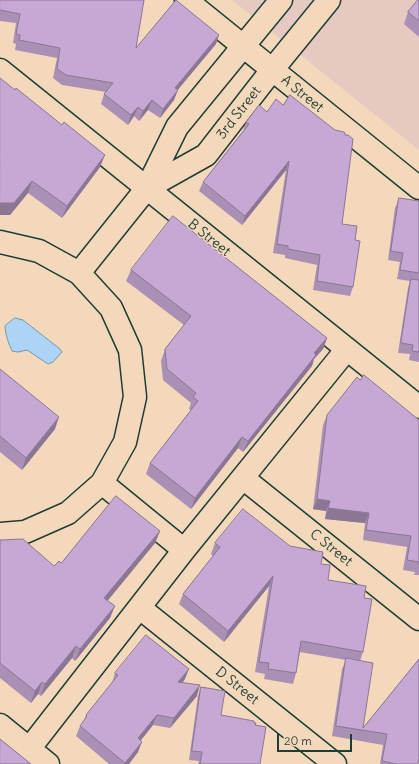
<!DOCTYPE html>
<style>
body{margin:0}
#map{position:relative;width:419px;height:764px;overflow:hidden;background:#f4d8bb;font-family:Delius,sans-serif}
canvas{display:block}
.scale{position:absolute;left:277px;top:734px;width:75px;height:18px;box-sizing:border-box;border:2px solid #1f3d34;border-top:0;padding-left:5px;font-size:12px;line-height:14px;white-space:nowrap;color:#1f3d34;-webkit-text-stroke:3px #f4d8bb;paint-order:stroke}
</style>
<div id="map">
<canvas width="419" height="764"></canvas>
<div class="scale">20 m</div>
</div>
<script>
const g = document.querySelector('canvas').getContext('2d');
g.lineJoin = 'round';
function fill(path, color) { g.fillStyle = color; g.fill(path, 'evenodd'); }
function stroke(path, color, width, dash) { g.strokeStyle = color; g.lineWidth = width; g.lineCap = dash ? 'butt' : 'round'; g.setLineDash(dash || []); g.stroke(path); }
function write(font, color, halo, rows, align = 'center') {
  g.font = font + ' Delius,sans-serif'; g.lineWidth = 3; g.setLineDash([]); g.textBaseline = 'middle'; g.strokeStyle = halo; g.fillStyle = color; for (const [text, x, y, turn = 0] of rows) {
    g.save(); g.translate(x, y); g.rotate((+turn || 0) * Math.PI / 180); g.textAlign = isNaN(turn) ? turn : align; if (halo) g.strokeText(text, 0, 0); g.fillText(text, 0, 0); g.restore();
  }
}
const built = new Path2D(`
 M232,0h187v150z`);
const water = new Path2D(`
 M15,318l8,2 37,29 2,3 -9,10 -5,2 -21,-14 -9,2 -6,-1c-3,-6 -7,-18 -7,-25z`);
const minor = new Path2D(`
 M186,0l233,188
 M0,70l419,337
 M147,188l59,-33 66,-85 57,-70
 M0,242l39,9 40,22 32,35 19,42 5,47 -10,45 -23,41 -34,30 -43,19 -25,2
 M79,273l68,-85 30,-61 104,-127
 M243,478l176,141
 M102,483l82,67
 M140,608l195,156
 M0,725l48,39
 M29,749l155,-199 163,-201`);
const wall = new Path2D(`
 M0,0l136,48 80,-4 -39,46 -3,10 -14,18 -12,-8 -9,11 -5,-5 -6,9 -27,-21 3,-10 2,-2 -44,-7 -9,-7 4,-20 -42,-8 1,-6 -3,-1 3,-20 -16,-2z
 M419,0v37l-15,-13 4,-12z
 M15,90l85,77 -38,51 -34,-25 -18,22z
 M259,105l83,119 13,16 -2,47 -3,9 -37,-6 4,-25 -32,-7v-3l-12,-2 13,-83 -44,55 -43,-34 4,-9 40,-51 3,-9z
 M399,198l20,3v161l-10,-2 1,-6 -12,-1 10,-65 2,-7 -13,-2 3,-17 -12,-2 7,-52z
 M131,270l196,68 -4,11 -9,10 -2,7 -69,86 -5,-4 -47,61 -45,-35 4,-11 41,-53 -2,-1 2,-6 -28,-23 -2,-19 4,-12 19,-24 -58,-44z
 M0,369l55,60 -33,41 -22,-18z
 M327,415l92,5v155h-5l1,-3 -12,-2 4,-23 -44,-7 2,-17 -40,-4 1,-8 -13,-2 10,-84z
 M160,531l-5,12 -48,58 3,17 -35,43 -3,-3 -31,38 -3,-2 -7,9 -31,-25v-138l54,26 7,-3z
 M215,543l75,3 31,18 7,16 36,18 -1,54 -3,9 3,67 56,-69 -1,105h-38l3,-19 -51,-9 10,-67 4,-9 -46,-8 -4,21 -3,11 -29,-5 1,-5 -10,-2 14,-86 -45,56 -45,-38 4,-10 30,-38 -2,-2z
 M115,673l70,6 -3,4 15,13 -27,32 -17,-3 -13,16 -2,11 -9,12h-20l-33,-28 4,-10 4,-5 2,-6 26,-32z
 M201,687l20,28 33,8 1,2 5,39h-62l1,-3 -10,-1 9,-64z`);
const shadedWall = new Path2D(`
 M219,35l-3,9 -45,54 4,-10z
 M178,90l-4,10 -14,18 3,-9z
 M152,100l-4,10 -9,11 4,-10z
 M138,107l-4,9 -6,9 3,-10z
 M105,155l-5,12 -38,51 5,-12z
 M289,161l-3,9 -44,55 3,-9z
 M32,181l-4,12 -18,22h-10v-12z
 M327,338l-4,11 -9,10 -2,7 -69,86 5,-11 66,-88z
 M59,417l-4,12 -33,41 4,-12z
 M242,437l-4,11 -47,61 4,-11z
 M317,499l13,2 -4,10 -13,-2z
 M328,508l41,5 -4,10 -40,-4z
 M160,531l-5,12 -55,67 4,-12z
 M273,576l-4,10 -45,56 4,-11z
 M115,606l-5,12 -35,43 5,-12z
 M76,646l-4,12 -31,38 4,-12z
 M189,669l-4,10 -10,14 3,-11z
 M42,682l-4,12 -7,9 4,-12z
 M200,685l-3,11 -27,32 4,-10z
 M157,715l-4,10 -19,24 4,-11z
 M142,742l-4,10 -9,12h-5z`);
const building = new Path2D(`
 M0,0h144l-8,48 40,-48 43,35 -44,53 3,2 -15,19 -11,-9 -9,11 -5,-4 -7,8 -27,-21 9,-11 -47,-8 -9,-6 3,-21 -41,-8 1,-5 -4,-1 4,-20 -20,-4z
 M418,0h1v21l-11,-9z
 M0,78l15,12 1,-2 46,37 2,-3 41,33 -38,51 -35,-25 -18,22h-14z
 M290,95l45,35 9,2 1,1v2h3l5,4 -11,85 15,2 -2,14 5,1 -7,46 -36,-6 3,-26 -32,-6v-3l-11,-2 12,-83 -44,55 -42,-34 46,-58 -3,-2 13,-17 8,7 9,-13 7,6z
 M399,198l20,3v72l-19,-3 3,-17 -12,-2z
 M173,216l154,122 -13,15 2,2 -68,86 -6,-4 -47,61 -45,-35 48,-62 -5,-4 3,-4 -29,-24 -2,-20 26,-33 -60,-46z
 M411,279l8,1v72l-7,-1 1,-6 -12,-2z
 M0,369l59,48 -33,41 -26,-22z
 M364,375l55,45v144h-1l1,-2 -12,-2 4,-24 -45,-6 3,-17 -41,-5 2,-7 -13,-2 10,-84 30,-38 3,3z
 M116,496l44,35 -56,67 11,8 -35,43 -4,-3 -31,38 -3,-2 -7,9 -35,-28v-123l23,-1 31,27 5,-5 2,2z
 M243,509l47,37 33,6 -2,12 9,1 -2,15 38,6 -2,12 8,1 -9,53 -62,-11 -5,32 -28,-4 1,-6 -10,-1 14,-86 -45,55 -45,-37 37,-47 -5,-4z
 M146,635l43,34 -11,13 22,3 -26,33 -17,-3 -19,23 4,4 -17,21 -45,-37 7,-10 -1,-1 32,-40 -3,-2z
 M346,658l27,5 -10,65 56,-69v99l-1,6h-22l-14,-3 5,-27 -51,-8z
 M201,687l24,4 -4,24 33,6v2h2l-1,2 11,2 -6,37h-60l2,-12 -10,-1z
 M0,739l31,25h-31z`);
const streetNames = [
 ["A Street",302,94,39],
 ["3rd Street",239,113,-52],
 ["B Street",209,238,39],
 ["C Street",331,548,39],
 ["D Street",237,686,39]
];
fill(built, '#e6cac2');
fill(water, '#add4f7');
stroke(water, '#7498a9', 1);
stroke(minor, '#1f3d34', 25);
stroke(minor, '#f4d8bb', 22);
fill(wall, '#ab90b6');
fill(shadedWall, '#8b7694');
fill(building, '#c7a8d4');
stroke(building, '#8b7694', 1);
write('14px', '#1f3d34', '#f4d8bb', streetNames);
</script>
